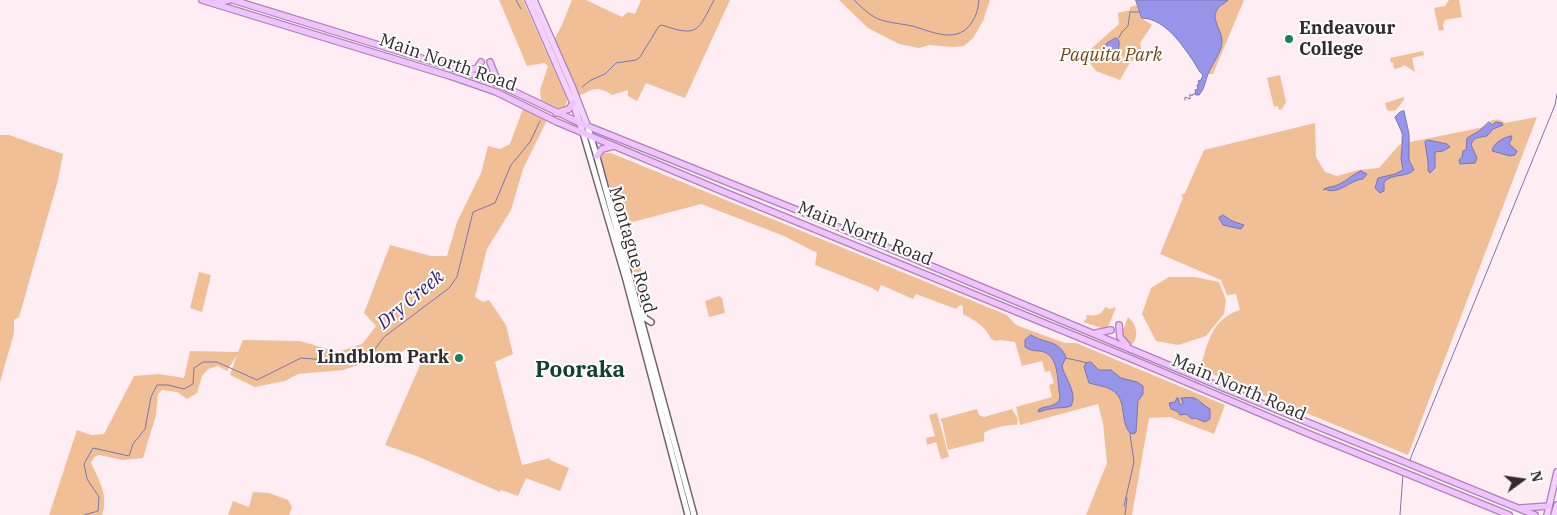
<!DOCTYPE html>
<style>
body{margin:0}
#map{position:relative;width:1557px;height:515px;overflow:hidden;background:#feeef4;font-family:"IBM Plex Serif",serif}
canvas{display:block}
.north{position:absolute;left:1497px;top:455px;width:50px;height:50px;-webkit-text-stroke:4px #fff;paint-order:stroke;rotate:76deg;font-size:14px;font-weight:700;line-height:20px;text-align:center;color:#332b2e}
.north::after{content:'';display:block;margin:auto;width:18px;height:22px;background:#332b2e;clip-path:polygon(50% 0,100% 100%,50% 72%,0 100%)}
</style>
<div id="map">
<canvas width="1557" height="515"></canvas>
<div class="north">N</div>
</div>
<script>
const g = document.querySelector('canvas').getContext('2d');
g.lineJoin = 'round';
function fill(path, color) { g.fillStyle = color; g.fill(path, 'evenodd'); }
function stroke(path, color, width, dash) { g.strokeStyle = color; g.lineWidth = width; g.lineCap = dash ? 'butt' : 'round'; g.setLineDash(dash || []); g.stroke(path); }
function write(font, color, halo, rows, align = 'center') {
  g.font = font + ' "IBM Plex Serif",serif'; g.lineWidth = 4; g.setLineDash([]); g.textBaseline = 'middle'; g.strokeStyle = halo; g.fillStyle = color; for (const [text, x, y, turn = 0] of rows) {
    g.save(); g.translate(x, y); g.rotate((+turn || 0) * Math.PI / 180); g.textAlign = isNaN(turn) ? turn : align; if (halo) g.strokeText(text, 0, 0); g.fillText(text, 0, 0); g.restore();
  }
}
const green = new Path2D(`
 M499,0h24l43,97 1,4 -2,6 -7,1 -17,-8 -1,-10 8,-24 -4,-3 -17,3z
 M572,0h14l36,17 6,-5 7,2 6,-14h89l-45,98 -39,-15 -9,18 -9,-5v-6l-16,5c-15,-10 -21,-5 -35,2l-24,-55 8,-15z
 M839,0h151l-7,21 -10,17 -9,8 -11,1 -24,-2 -10,3 -20,-4 -31,-16z
 M1228,0h16l-31,74h-5c4,-9 11,-19 13,-29 2,-13 -12,-25 -2,-38 3,-3 7,-4 9,-7z
 M1449,0h10l3,17 -17,3 -2,5 1,5 -5,1 -5,-23 11,-2z
 M1138,5l4,13 10,7 -12,18 3,15 -12,3 -11,19 -24,-9 -12,-16 35,-31 -1,-11 12,-3v-3z
 M1423,51l1,4 -12,3 3,14 -11,-7 -2,2 -8,2 -1,-7 -2,1 -1,-5z
 M1280,75l6,27 -4,7 -3,1 -1,-4 -4,1 -7,-29z
 M1404,97v3l-8,10 -6,1 -3,-1 -2,-7z
 M524,106l24,12 -25,51 -12,41 -24,39 -12,48 8,5 6,-2 17,25 7,29 -18,8 27,103 28,-7v2l19,8 -9,23 -34,-13 -8,18 -17,-6 -1,2 -81,-35 -34,-12 39,-89 -15,-9 -15,10 -16,5 -20,3 -15,5 -45,4 -13,7 -30,6 -25,-12 7,-20 -10,16 -9,-5 -10,3 -6,7 -5,17 -10,6 -10,-7 -15,-2 -4,4 -2,21 -13,43 -21,2 -23,-5 -5,2 -3,6c8,17 18,33 11,52h-53l28,-85 14,5 13,-1 30,-58 25,-2 25,4 6,-27 48,1 5,-12 57,1 38,11 24,-8 14,-18 -12,-13 26,-68 41,11h16l10,-34 24,-49 7,-27 12,3 10,-5z
 M1537,117l-129,338 -208,-86c8,-26 11,-50 40,-59l-4,-16 -9,1 -6,-15 -61,-26 23,-56 -2,-3 4,-2 19,-43 111,-27 1,34 9,15 12,4 21,-6 21,-2 20,-23 2,-1v-16l2,16 6,-2v-8l1,8 89,-18 -7,1 -3,-3c6,-4 11,-3 16,1z
 M0,135h9l54,19 -5,26 -39,137 -5,3v13l-14,49z
 M604,153h7l396,162 9,10 49,18h11l149,62 -11,29 -44,-17 -21,1 -17,97h-46l21,-52 -4,-40 -5,-19 -78,21 -4,-18 36,-10 -3,-12 5,-2 -4,-12 -5,1 -3,-11 -20,5 -7,-24 -15,-2 -4,1 -5,-2c-5,-13 -16,-18 -28,-25v-8l-3,-1 -4,4 -40,-15 -3,5 -32,-14 -3,7 -6,-4 -57,-23 2,-12 -33,-17 -83,-32 -72,19 18,70 -6,2 -38,-129 -2,-9z
 M199,272l12,3 -9,37 -12,-4z
 M1169,277h26l24,5 7,18 -2,14 -18,22 -28,9 -22,-4 -14,-27 9,-26z
 M719,296l3,2 3,15 -16,4 -4,-16z
 M1105,307l5,2 6,-2 -7,18 -4,4 -22,-7 4,-4 -1,-3c9,1 15,1 19,-8z
 M1128,317c9,7 11,20 4,28l-10,-7v-6z
 M977,409l2,6 5,2 28,-8 6,10 -1,6c-9,-1 -25,3 -33,8v8l-36,9 -6,-28 -2,-3z
 M937,413l12,44 -8,2 -5,-17 -9,3 -1,-7 9,-2 -6,-21z
 M253,492l16,1 19,7 4,7 -3,8h-61l5,-14 16,6z`);
const water = new Path2D(`
 M1136,0h92c-2,3 -6,4 -9,7 -10,12 3,22 3,34 0,11 -10,23 -14,33 -3,8 -3,14 -9,21h-3l-1,-5 3,-1 -1,-4 2,-1 -1,-3 3,-1 2,-5c-4,-3 -6,-8 -9,-13 -12,-17 -28,-43 -52,-44z
 M1116,38l3,3c2,17 -14,22 -28,16v-3l11,-4 5,-7z
 M1404,111l5,23v26l5,10c-8,8 -22,3 -30,12v9l-4,2 -5,-5 3,-10 17,-4 8,-4 -2,-12 2,-23 -8,-18 5,-5z
 M1489,122l3,3 4,-3 6,1 1,2 -10,4 -6,7c-8,2 -13,0 -16,9l6,13 -2,5 -15,1 -1,-4 3,-3 1,-6 3,-1 1,-12 12,-7z
 M1511,136l1,2 -3,6 8,7 -2,4 -5,1 -18,-5c2,-9 11,-13 19,-15z
 M1428,140l19,4 3,3 -7,4 -8,1v16l-5,5 -2,-2c1,-10 -2,-19 -3,-29z
 M1361,171l6,3 -4,5c-13,1 -25,17 -38,10l-2,1c4,-4 8,-2 14,-5 9,-3 14,-10 24,-14z
 M1223,215l9,6 12,4 -3,4 -18,-4 -4,-7z
 M1031,335c14,9 27,4 35,22l-4,9c3,13 16,27 9,40 -8,3 -15,1 -21,3 -5,1 -8,2 -12,3l1,-3c7,-3 14,-2 20,-8l1,-4c-3,-13 0,-39 -16,-45 -6,-2 -13,0 -19,-5v-7z
 M1091,362l8,8h12l10,8 16,4 6,4v8l-5,7 -2,31 -2,2 -4,-1c-11,-13 -2,-33 -18,-43 -4,-3 -16,-5 -23,-7l-5,-16 2,-4z
 M1177,398h1l2,7 3,-2 -2,-5c3,0 9,-1 13,0 6,2 10,8 16,11v10l-5,3 -10,-4 -3,1 -6,-5 -6,1 -3,-4 -6,-2 -2,-6 6,-1z`);
const stream = new Path2D(`
 M516,0l5,9
 M854,0c24,24 27,20 58,26 19,5 43,18 58,-1 6,-8 8,-15 9,-25
 M1118,39l4,-7 6,-6 2,-14h10
 M582,87l9,-7 14,-6 11,-11 20,-3 4,-3 19,-31 3,-1c37,13 36,5 52,-25
 M1185,100v-3l5,2v-5l2,2 1,-2h3
 M1065,358l15,3 6,2
 M1409,462l146,-357 2,-11
 M1124,506l10,-44 -4,-28
 M84,515l14,-4 1,-14 -12,-18 -3,-15 9,-16 36,8 4,-12 12,-15 6,-32 6,-12h11l16,4 9,-5 1,-16 9,-6h14l40,18 44,-22 39,3 35,-12 9,-12 65,-49 8,-11 16,-65 22,-9 16,-38 19,-23 10,-21
 M1125,515l2,-17
 M1400,515l3,-41`);
const secondary = new Path2D(`
 M587,125l10,32 97,358
 M583,133l43,147 62,235
 M641,310l4,8 6,4`);
const primary = new Path2D(`
 M528,0l45,103 10,30
 M534,0l38,86 15,39
 M1547,515l10,-43
 M1554,515l3,-10`);
const trunk = new Path2D(`
 M202,0l248,76 46,16 61,30 172,72 403,165 182,77 195,79
 M233,0l217,67 44,15 86,41 222,89 424,177 309,126
 M214,3l16,-3
 M490,62l5,13 7,9
 M466,71l11,-3 4,-6
 M556,113l13,-4 4,-6
 M597,156l5,-7 12,-3
 M1119,325l1,12 7,8
 M1096,333l15,-3
 M1521,508l28,-2`);
const markers = [
 [1289,39,5,"#17825f"],
 [459,358,5,"#17825f"]
];
const poiNames = [
 ["Endeavour",1299,29],
 ["College",1299,50],
 ["Lindblom Park",449,358,"right"]
];
const parkNames = [
 ["Paquita Park",1111,56]
];
const streetNames = [
 ["Main North Road",448,63,19],
 ["Main North Road",865,234,22],
 ["Montague Road",632,250,74],
 ["Main North Road",1239,388,23]
];
const waterNames = [
 ["Dry Creek",411,300,-40]
];
const districtNames = [
 ["Pooraka",580,371]
];
fill(green, '#f1bf96');
fill(water, '#9795ea');
stroke(water, '#7975b2', 1);
stroke(stream, '#7975b2', 1);
stroke(secondary, '#736369', 8);
stroke(primary, '#ab83b5', 8);
stroke(trunk, '#ab83b5', 8);
stroke(secondary, '#fff', 5);
stroke(primary, '#f4d1fe', 5.5);
stroke(trunk, '#f0c2fe', 5.5);
for (const [x, y, r, color] of markers) { const dot = new Path2D(); dot.arc(x, y, r, 0, 2 * Math.PI); g.fillStyle = color; g.fill(dot); stroke(dot, '#fff', 2); }
write('bold 18px', '#332b2e', '#fff', poiNames, 'left');
write('italic 18px', '#764513', '#fff', parkNames);
write('18px', '#332b2e', '#fff', streetNames);
write('italic 19px', '#2f187a', '#fff', waterNames);
write('bold 22px', '#124130', '#fff', districtNames);
</script>
